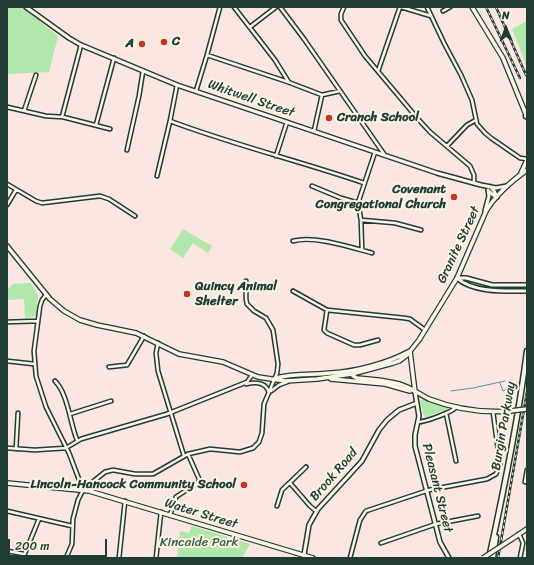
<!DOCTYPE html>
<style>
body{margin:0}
#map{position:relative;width:534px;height:565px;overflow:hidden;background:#fbe6e2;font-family:Sriracha,sans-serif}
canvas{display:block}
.frame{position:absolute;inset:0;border:8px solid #1f3d34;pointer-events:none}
.north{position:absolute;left:486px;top:8px;width:40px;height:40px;-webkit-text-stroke:3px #fcf5e5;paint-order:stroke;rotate:359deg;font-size:11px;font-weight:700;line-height:16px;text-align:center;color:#1f3d34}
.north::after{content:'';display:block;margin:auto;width:14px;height:18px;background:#1f3d34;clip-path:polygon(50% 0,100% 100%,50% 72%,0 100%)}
.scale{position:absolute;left:8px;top:539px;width:99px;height:18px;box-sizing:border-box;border:2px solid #1f3d34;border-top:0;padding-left:5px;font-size:12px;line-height:14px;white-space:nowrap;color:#1f3d34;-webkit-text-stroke:3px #fcf5e5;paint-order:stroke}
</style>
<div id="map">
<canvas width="534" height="565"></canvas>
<div class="frame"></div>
<div class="north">N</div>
<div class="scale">200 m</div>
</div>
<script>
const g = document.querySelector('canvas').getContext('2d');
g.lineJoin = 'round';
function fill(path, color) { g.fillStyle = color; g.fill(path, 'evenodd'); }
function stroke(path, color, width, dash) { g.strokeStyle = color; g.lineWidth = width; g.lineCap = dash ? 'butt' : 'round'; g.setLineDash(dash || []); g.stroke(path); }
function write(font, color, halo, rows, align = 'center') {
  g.font = font + ' Sriracha,sans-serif'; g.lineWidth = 4; g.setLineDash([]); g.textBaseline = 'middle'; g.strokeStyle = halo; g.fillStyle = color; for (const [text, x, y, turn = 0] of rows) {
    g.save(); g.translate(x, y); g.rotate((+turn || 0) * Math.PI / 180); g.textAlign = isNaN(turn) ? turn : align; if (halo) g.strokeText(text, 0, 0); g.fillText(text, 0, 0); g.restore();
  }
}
const green = new Path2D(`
 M7,7h15l36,29 -9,36 -42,2z
 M527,21v46l-15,-38z
 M183,229l29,17 -4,7 -15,-10 -10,15 -13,-9z
 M31,283l7,12 -2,21 -11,2 -1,-19 -17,1v-10l6,-6z
 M424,399l23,8 1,2 -22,8 -3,-3 -3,-13 1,-1z
 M192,526l58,18 -8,14h-65l3,-27 9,2z`);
const stream = new Path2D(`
 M500,383l3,8 7,-3
 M451,391l22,-3 32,-7`);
const minor = new Path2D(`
 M234,7l41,53 13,21
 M280,7l24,32 80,115
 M344,7l-3,7v6l24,36 53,63 12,13 40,34 4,9v8
 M401,7l30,9
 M427,7l17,36 17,32 11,25 5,24 8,9 6,5 29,20 7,1
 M443,11l7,-4
 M250,27l26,-20
 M207,55l81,27 34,13 18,-4
 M378,71l22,-64
 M177,85l-7,36c64,24 130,40 194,62
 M196,91l11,-36 13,-48
 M7,107l39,9 17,1 47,12
 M24,111l12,-36
 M62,117l19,-72
 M96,125l18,-67
 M314,131l8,-36
 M447,146l20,-21 9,-5
 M127,150l12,-54 4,-25
 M276,156l11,-34
 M157,176l13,-55
 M7,184l29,17 6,2 58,-7 9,3 26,17
 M312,186l29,12 17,5
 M7,205l9,-15
 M361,220l34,3 26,7
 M293,241c21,-6 57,6 79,12
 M362,250l-1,-30 -3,-17 17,-51
 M293,291l34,19 77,8 6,1 15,11
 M46,295l-4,5 -2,6 -6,45 2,25 10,31 23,46 14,37
 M327,310l-3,20 3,3 27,12h6l18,-5
 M7,322l31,-1
 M158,343l-2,10 2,18 26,85
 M7,361l27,3
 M109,367l18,-2 17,-29
 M55,381c13,13 15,42 22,59
 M246,384c9,-2 20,-3 23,9
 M271,391l8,-6 8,-3
 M446,413l10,48
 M70,414l41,-13
 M418,422c7,0 35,-10 38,-15
 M7,448l28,2 31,-2 15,-9 86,-25 80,-32 5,-7
 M16,449l2,-36
 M525,482l2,-12
 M290,483l20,23 6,5
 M277,506l5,-16 24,-23
 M7,511l65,15
 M170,515l6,-18 24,-16 -12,-27
 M519,534l4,9 -3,15
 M381,543l55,-19 42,-8
 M7,551l17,3
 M23,558l16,-39
 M66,558l6,-14 1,-25 5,-19 5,-10 22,-18 8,-2 22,4h18l35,-20 22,-5 30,3 13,-4 6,-6 3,-9 2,-29 13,-31 1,-9 -5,-34 -7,-12 -12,-7 -7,-7 -1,-5v-18
 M119,558l6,-57
 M156,558l5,-46
 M350,558l10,-38 6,-9 63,-21 58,-11 9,-5 4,-10 -7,-52`);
const tertiary = new Path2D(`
 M26,7l43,31 12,7 96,40 260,88 44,12 15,3 11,-2
 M491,187l3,4 3,6
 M489,191l4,4 4,2
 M485,211l4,-15 -1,-6
 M457,278c16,15 50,13 70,13
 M457,278h9l26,7h35
 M415,392l4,24 -4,19v11l25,96 9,16
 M304,555l5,-30 9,-16 44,-48 17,-31 8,-10 12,-10 18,-7`);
const secondary = new Path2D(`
 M472,7l31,51 24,59
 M521,173l6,-13
 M7,246l43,53 14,12 16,9 17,5 39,8 43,21 44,8 35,15 27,4 32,-2 35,-5 41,-11 6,-2 8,-6 12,-15 38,-62 29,-67c9,-15 27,-31 41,-41
 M410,351l5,41
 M347,372h4l2,4 4,2c14,1 28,2 42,6 11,3 20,10 30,15 26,10 54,14 81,12
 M276,378c17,-5 38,-3 55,-5 24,-1 57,-10 77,-21
 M331,379l54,5 25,7
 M7,483l82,8 224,67
 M512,539l15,-10`);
const primary = new Path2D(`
 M526,116h1
 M489,558c15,-68 29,-137 38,-207
 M493,558l3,-21`);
const rail = new Path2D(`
 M486,7l34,71
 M496,7l30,68
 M498,558l29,-166`);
const secondaryBridge = new Path2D(`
 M510,411l17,-2
 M483,558l29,-19`);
const markers = [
 [164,42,4,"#c8321e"],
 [142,44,4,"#c8321e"],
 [329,118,4,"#c8321e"],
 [454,197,4,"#c8321e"],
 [187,294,4,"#c8321e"],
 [244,485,4,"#c8321e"]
];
const poiNames = [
 ["C",172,42],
 ["A",134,44,"right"],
 ["Cranch School",337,118],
 ["Covenant",446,190,"right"],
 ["Congregational Church",446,205,"right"],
 ["Quincy Animal",195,287],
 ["Shelter",195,302],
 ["Lincoln-Hancock Community School",236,485,"right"]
];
const streetNames = [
 ["Whitwell Street",251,99,19],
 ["Granite Street",459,245,-65],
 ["Burgin Parkway",504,426,-80],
 ["Brook Road",334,475,-49],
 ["Pleasant Street",437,488,76],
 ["Water Street",201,514,17]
];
const parkNames = [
 ["Kincaide Park",199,543]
];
fill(green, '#b0e7aa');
stroke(stream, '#589299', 1);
stroke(minor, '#1f3d34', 5.5);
stroke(tertiary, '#1f3d34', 6);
stroke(secondary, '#1f3d34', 6);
stroke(primary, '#1f3d34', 7);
stroke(minor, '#fcf5e5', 2.5);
stroke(tertiary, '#fcf5e5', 3);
stroke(secondary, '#fcf5e5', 3.5);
stroke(primary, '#fcf5e5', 4);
stroke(rail, '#1f3d34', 2.5);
stroke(rail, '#fcf5e5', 1, [3]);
stroke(secondaryBridge, '#1f3d34', 6, []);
stroke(secondaryBridge, '#fcf5e5', 3.5);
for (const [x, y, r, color] of markers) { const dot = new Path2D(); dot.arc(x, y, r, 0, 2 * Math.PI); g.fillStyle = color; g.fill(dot); stroke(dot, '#fcf5e5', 1.5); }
write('bold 13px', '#1f3d34', '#fcf5e5', poiNames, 'left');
write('13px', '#1f3d34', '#fcf5e5', streetNames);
write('13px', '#3c5f4c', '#fcf5e5', parkNames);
</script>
